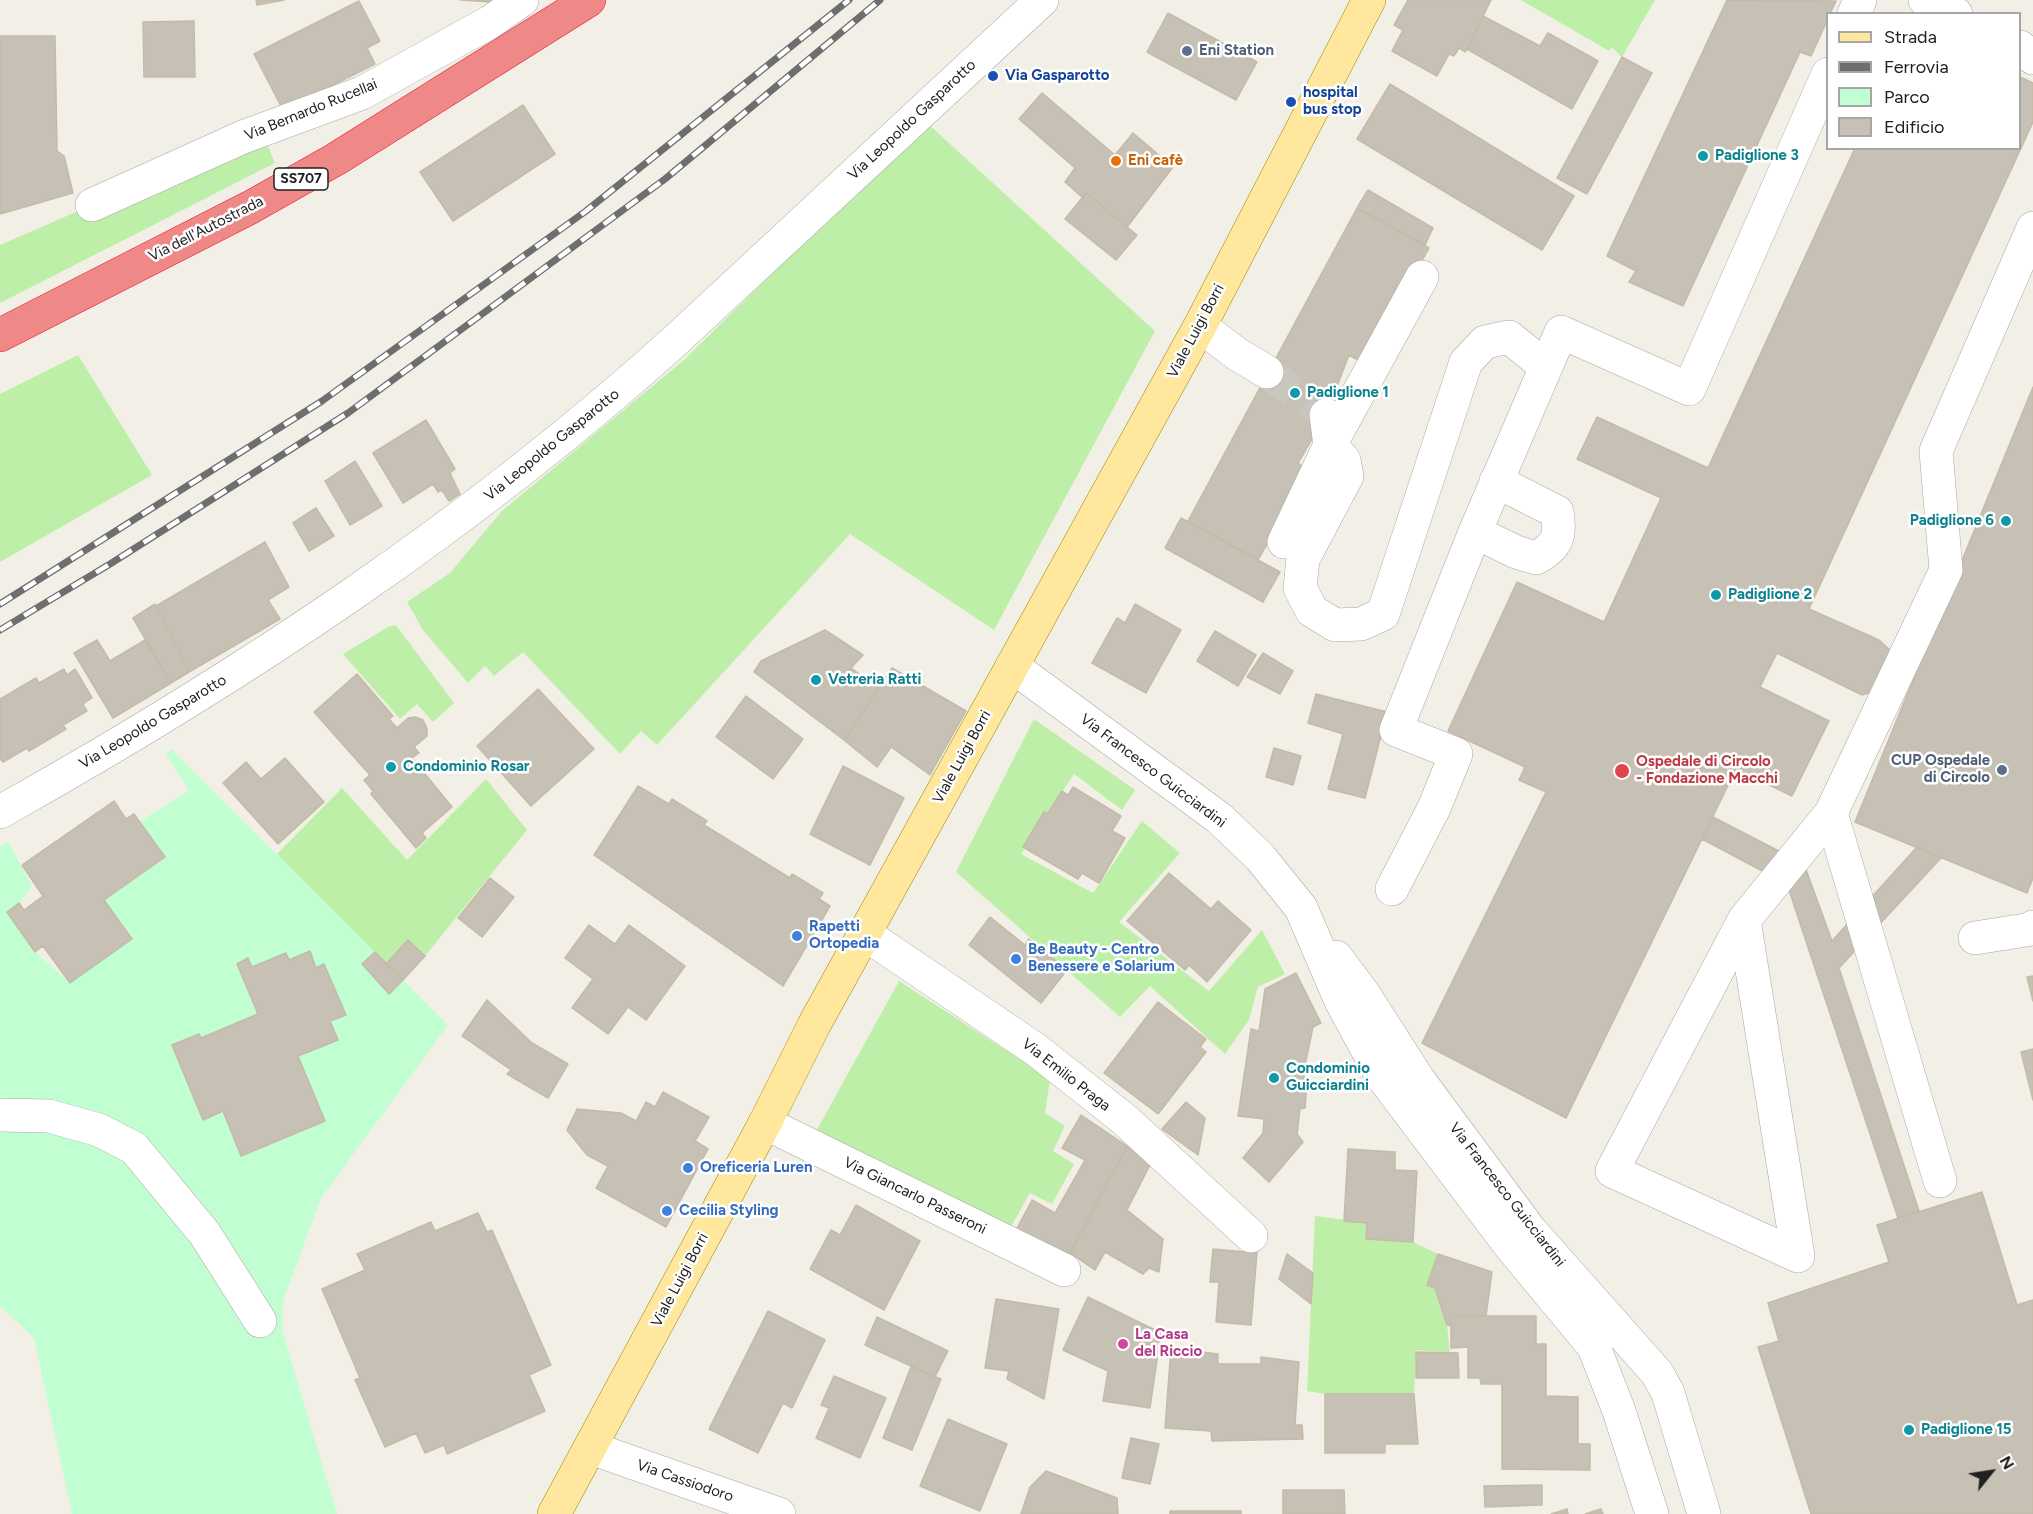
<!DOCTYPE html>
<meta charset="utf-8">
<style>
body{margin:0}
#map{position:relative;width:2033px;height:1514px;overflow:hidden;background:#f2f0e6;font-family:Figtree,sans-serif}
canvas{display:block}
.legend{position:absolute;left:1826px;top:12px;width:195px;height:138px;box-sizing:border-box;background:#fff;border:2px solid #a6a6a6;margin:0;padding:8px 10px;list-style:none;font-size:18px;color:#202020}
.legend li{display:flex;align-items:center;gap:12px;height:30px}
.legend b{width:30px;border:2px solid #a6a6a6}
.north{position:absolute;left:1961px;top:1442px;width:60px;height:60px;-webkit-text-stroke:4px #fff;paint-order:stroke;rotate:60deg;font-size:16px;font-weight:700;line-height:24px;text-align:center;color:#202020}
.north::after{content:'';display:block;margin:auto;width:21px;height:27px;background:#202020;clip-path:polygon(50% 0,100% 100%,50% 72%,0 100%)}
</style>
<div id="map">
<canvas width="2033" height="1514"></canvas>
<ul class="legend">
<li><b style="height:8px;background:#ffe89e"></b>Strada</li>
<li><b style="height:8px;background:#6e6e6e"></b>Ferrovia</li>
<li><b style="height:16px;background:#c1fed2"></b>Parco</li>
<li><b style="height:16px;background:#c6c0b5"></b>Edificio</li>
</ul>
<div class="north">N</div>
</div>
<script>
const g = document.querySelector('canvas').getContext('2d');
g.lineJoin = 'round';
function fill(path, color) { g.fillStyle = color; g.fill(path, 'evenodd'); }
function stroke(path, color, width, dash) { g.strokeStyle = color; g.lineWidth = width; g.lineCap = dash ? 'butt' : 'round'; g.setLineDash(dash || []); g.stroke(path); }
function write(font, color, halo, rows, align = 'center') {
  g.font = font + ' Figtree,sans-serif'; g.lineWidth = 5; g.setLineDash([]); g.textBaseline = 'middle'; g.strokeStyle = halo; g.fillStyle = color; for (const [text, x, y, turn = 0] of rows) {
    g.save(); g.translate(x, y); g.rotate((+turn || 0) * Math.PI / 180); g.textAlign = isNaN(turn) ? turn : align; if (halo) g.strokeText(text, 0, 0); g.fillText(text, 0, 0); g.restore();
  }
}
const grass = new Path2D(`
 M1521,0h134l-33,57 -11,-10 -2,4z
 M926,122l229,209 -161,299 -144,-96 -193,211 -16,-14 -21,23 -97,-102 -29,24 -9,-10 -17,17 -45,-53 -16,-28 43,-29 52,-62 182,-151z
 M265,139l10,24 -275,140v-58l92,-40z
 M78,355l74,120 -152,87v-168z
 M396,625l58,78 -21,19 -16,-18 -17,15 -57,-65 45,-27z
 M1034,719l101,71 -13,20 -48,-36 -53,80 72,39 49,-72 38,32 -61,69 90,69 53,-61 23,44 -27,13 -9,33 -24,34 -75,-68 -30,31 -164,-145z
 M486,779l41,51 -102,126 -17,-16 -22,24 -109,-110 65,-66 65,72z
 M899,981l151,98 -5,34 20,13 -12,25 21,13 -22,40 -22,-11 -22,39 -195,-95z
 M1315,1216l52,7v16l46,3 25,12 -11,31 8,3 12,37 3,28 -34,-3 -2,44h-89l-18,-3z`);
const park = new Path2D(`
 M171,749l204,203 -13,13 27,29 14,-14 45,45 -127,173 -38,103 -1,29 55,184h-265l-38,-176 -34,-32v-460l8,-4 24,44 -13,17 -12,9 28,40 35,31 62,-44 -28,-39 61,-43 -25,-36 49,-30 -23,-37z`);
const building = new Path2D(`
 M256,0h28l-27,5z
 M460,0h32l-1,2z
 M1408,0h83l-24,49 -2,3 -6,-4 -5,8 -5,-2 -12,22 -45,-25 11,-21 -9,-5z
 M1727,0l109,1 -6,13h-2v5l-17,37 -11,-4 -117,254 -54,-24 7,-11 -29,-15z
 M359,1l21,40 -13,7 8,16 -92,46 -29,-56z
 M1168,13l89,49 -21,38 -89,-48z
 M1483,16l57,30 8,-13 50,28 -26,48 -105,-60z
 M194,21l1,56h-51l-1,-55z
 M0,36h55l2,115 7,5 9,37 -73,21z
 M1622,57l30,16 -65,121 -30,-16z
 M2020,77l13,6v39l-224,487 70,31 15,14 -9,34 -23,7 -85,-42 -17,34 69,34 -37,75 -56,-27 -170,349 -144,-75 124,-251 -27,-12 6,-13 -77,-36 69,-149 87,40 57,-124 -84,-39 20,-42 111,51 147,-320h165z
 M1390,84l184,112 -32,54 -185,-111z
 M1042,93l73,62 18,-22 40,34 -46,60 -41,-34 -3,5 -18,-16 10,-14 -56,-49z
 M523,105l32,49 -102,67 -33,-49z
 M1368,190l65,38 -8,17 -68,-37z
 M1086,193l51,42 -21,25 -51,-41z
 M1357,208l72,40 -64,116 -16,-9 -23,60 -28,48 11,8 -51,89 -70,-39z
 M2033,387v491l-6,15 -172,-71z
 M426,420l29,49 -5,4 10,21 -11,7 -7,-11 -4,2 -5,-8 -30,19 -30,-50z
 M355,461l27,45 -32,19 -25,-44z
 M316,508l18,28 -25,15 -16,-28z
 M1181,518l99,54 -17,30 -98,-54z
 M265,542l24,45 -21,13 12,19 -91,53 -34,-68 1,2z
 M155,604l34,68 -18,11 -38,-65z
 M1135,604l46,26 -35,63 -54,-30 25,-45 8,5z
 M825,630l38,25 -12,13 28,20 -35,52 -90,-68 7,-11z
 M1215,631l41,24 -18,31 -41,-25z
 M97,640l13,21 35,-21 26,43 -58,35 -39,-65z
 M1263,653l30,18 -13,23 -33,-17z
 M892,668l74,43 -36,64 -39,-28 -14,20 -33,-27z
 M64,669l3,6 8,-6 17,29 -9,6 4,7 -24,14 3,4 -37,22 -2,-3 -24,14 -3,-3v-60l36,-21 3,5z
 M357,674l36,42 -4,3 8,9 11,-10 7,-1 8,3 4,9v7l-13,11 5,6 -7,5 40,49 -30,26 4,5 -10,10 -45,-54 2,-3 -9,-11 6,-5 -56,-63z
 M538,689l56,60 -63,57 -54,-60z
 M1316,694l71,18 -22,86 -37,-9 15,-55 -35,-11z
 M746,696l57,43 -30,40 -57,-42z
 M1274,748l27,8 -8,29 -27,-8z
 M285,758l39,44 -46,42 -55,-61 23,-21 15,17z
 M843,766l61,32 -34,67 -60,-31z
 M638,786l31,18 3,-5 35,22 -3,4 86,53 2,-4 31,19 -4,6 11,7 -47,80 -189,-131z
 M1073,787l48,29 -9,15 13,7 -26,45 -17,-10 -4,6 -55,-32 21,-35 4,1 14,-22 6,4z
 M114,801l12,18 8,-5 31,43 -61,43 28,39 -62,44 -27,-37 -8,6 -28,-40 12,-9 5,7 19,-14 -21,-31z
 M1713,817l91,47 28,77 85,-94 24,11 -102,110 80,243 -21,7 -111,-334 -85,-45z
 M1169,873l42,36 7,-8 33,29 -44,52 -18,-17 -4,5 -58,-49z
 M490,878l24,19 -32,40 -24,-19z
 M990,917l35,28 4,-6 38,31 -26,33 -72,-58z
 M589,925l26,19 14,-19 56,41 -39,54 -18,-13 -20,27 -36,-26 21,-29 -28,-21z
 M408,940l17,16 -22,24 -17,-16z
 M310,951l6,17 8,-4 22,51 -16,6 8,19 -40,16 27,65 -84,35 -18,-45 -20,9 -31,-75 27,-11 2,4 57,-24 -21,-50 11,-6 4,9 34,-14 3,7z
 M375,952l28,28 -14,14 -27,-30z
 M1296,973l25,50 -8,4 -10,48 4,5 -2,28 -5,1 -3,25 6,8 -34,40 -26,-24 20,-25 1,-14 -26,-3 13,-87 8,2 6,-42z
 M2033,976v25l-6,-24z
 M487,1000l45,43 36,21 -20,34 -41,-24 4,-4 -49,-34z
 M1158,1002l48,37 -6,8 6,5 -48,62 -54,-41z
 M2033,1049v51l-12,-48z
 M663,1092l46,25 -14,24 13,8 -42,78 -70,-39 12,-22 -21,-11 -20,-25 10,-21 44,4 15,8 10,-19 9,5z
 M1186,1102l19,16 -7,37 -36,-26z
 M1081,1115l46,31 -61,115 -52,-27 18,-34 23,13 30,-53 -23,-12z
 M1127,1146l23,19 -23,45 36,29 -4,33 -10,-4 -6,6 -38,-22 -10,18 -25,-17z
 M1348,1149l47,3v18l22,1 -4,71 -47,-3 1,-16 -23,-2z
 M1982,1192l35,113 16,-5v214h-222l-53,-167 21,-6 -11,-38 121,-41 -12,-37z
 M856,1205l64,36 -36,69 -74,-41 21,-39 9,5z
 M478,1213l9,19 5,-2 59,135 -22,10 16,36 -98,43 -3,-9 -19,8 -9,-20 -31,14 -30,-67 5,-2 -38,-89 43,-19 -8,-16 74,-32 4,9z
 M1213,1249l44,4 -6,72 -35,-3 3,-40h-9z
 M1287,1254l26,19 -2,31 -32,-25z
 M1438,1254l54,18 -6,44h-35v10l-4,-1 -12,-37 -8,-3z
 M1088,1297l73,36 -11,75 -47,-7 5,-30 -45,-21z
 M996,1299l63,10 -15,90 -37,-20 2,-8 -24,-3z
 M768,1311l57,29 -33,68 -9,-5 -25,50 -49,-24z
 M1451,1316h85v28h10v52l32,1v47h12v26l-88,-1v-85h-21l-1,-6h-12v-31l-17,1z
 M877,1317l71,34 -13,26 -70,-32z
 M1171,1348l47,6v10h43v-7l38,5 -4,63h7l1,14 -91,2 -1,-10 -46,-3z
 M1416,1352l42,1 1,25h-43z
 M911,1367l30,12 -29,71 -29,-12z
 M834,1376l52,22 -26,60 -44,-20 13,-30 -8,-3z
 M1325,1394h89l4,50h-33v9h-60z
 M948,1419l59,25 -27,67 -60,-25z
 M1131,1438l28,6 -9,40 -28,-6z
 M1046,1471l71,27 1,16h-97l9,-27z
 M1542,1485v20l-57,2 -1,-21z
 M1283,1490h61l1,24h-62z
 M1567,1509l1,5h-17z
 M1601,1509l2,5h-18z
 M1170,1511h71v3h-71z`);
const minorTunnel = new Path2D(`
 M1267,372l59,43`);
const minor = new Path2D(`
 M1925,0l31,14
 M1854,14l6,-14
 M2020,47l13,11
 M92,205l151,-68 119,-44 128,-71 32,-22
 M1200,326l37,28 30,18
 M1326,415l4,30 14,15 3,16 -44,83 -3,29 12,23 23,14 26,-1 22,-10 83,-252 19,-20 24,-5 37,30
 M1475,532l41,20 20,6c22,-12 25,-22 21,-46l-61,-31
 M1284,542l46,-97 92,-168
 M1012,666l207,152 41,39 41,51 40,93 40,74 130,172 83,100 25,64 33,103
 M0,812c241,-135 471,-287 676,-472l366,-340
 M1831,813l109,368
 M1392,889l42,-81 22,-54 -60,-24 79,-198 86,-200 128,57 139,-315
 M1744,920l54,336 -186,-85 132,-251 87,-107 115,-243 -10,-119 97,-223
 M865,934l170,115 90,71 126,116
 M1975,938l57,-9 1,-2
 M1336,957l27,36 55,86 112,151 127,143 11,20 36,121
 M0,1115l49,1 50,14 35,18 71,86 55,87
 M765,1123l299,147
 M591,1448l188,66`);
const major = new Path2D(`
 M554,1514l211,-391 49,-98 386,-699 169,-326`);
const highway = new Path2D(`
 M0,335l251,-128 85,-48 253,-159`);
const rail = new Path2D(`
 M0,604l322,-203 264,-190 263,-211
 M0,630l110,-66 238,-151 317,-234 215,-179`);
const markers = [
 [1187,51,6,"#5c6f8a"],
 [993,76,6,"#1a4fb4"],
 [1291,102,6,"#1a4fb4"],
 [1703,156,6,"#0f9aa8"],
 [1116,161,6,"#e8710a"],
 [1295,393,6,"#0f9aa8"],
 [2006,521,6,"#0f9aa8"],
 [1716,595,6,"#0f9aa8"],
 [816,680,6,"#0f9aa8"],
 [391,767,6,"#0f9aa8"],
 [2002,770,6,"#5c6f8a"],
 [1622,771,8,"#e0444e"],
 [797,936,6,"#3f7fe0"],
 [1016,959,6,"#3f7fe0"],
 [1274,1078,6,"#0f9aa8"],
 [688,1168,6,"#3f7fe0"],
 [667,1211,6,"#3f7fe0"],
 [1123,1344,6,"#d1479c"],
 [1909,1430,6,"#0f9aa8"]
];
const shields = [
 [301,179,54]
];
const shieldNames = [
 ["SS707",301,179]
];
const serviceNames = [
 ["Eni Station",1199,51],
 ["CUP Ospedale",1990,761,"right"],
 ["di Circolo",1990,778,"right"]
];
const transitNames = [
 ["Via Gasparotto",1005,76],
 ["hospital",1303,93],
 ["bus stop",1303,110]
];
const streetNames = [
 ["Via Bernardo Rucellai",311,110,-22],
 ["Via Leopoldo Gasparotto",912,120,-43],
 ["Via dell'Autostrada",206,229,-27],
 ["Viale Luigi Borri",1196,331,-62],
 ["Via Leopoldo Gasparotto",552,445,-39],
 ["Via Leopoldo Gasparotto",153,722,-31],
 ["Viale Luigi Borri",962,757,-61],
 ["Via Francesco Guicciardini",1153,771,37],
 ["Via Emilio Praga",1066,1075,38],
 ["Via Francesco Guicciardini",1507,1195,52],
 ["Via Giancarlo Passeroni",915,1196,26],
 ["Viale Luigi Borri",680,1280,-62],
 ["Via Cassiodoro",685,1481,19]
];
const cultureNames = [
 ["Padiglione 3",1715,156],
 ["Padiglione 1",1307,393],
 ["Padiglione 6",1994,521,"right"],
 ["Padiglione 2",1728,595],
 ["Vetreria Ratti",828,680],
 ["Condominio Rosar",403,767],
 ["Condominio",1286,1069],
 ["Guicciardini",1286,1086],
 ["Padiglione 15",1921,1430]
];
const foodNames = [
 ["Eni cafè",1128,161]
];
const healthNames = [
 ["Ospedale di Circolo",1636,762],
 ["- Fondazione Macchi",1636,779]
];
const shopNames = [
 ["Rapetti",809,927],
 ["Ortopedia",809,944],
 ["Be Beauty - Centro",1028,950],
 ["Benessere e Solarium",1028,967],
 ["Oreficeria Luren",700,1168],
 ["Cecilia Styling",679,1211]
];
const hotelNames = [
 ["La Casa",1135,1335],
 ["del Riccio",1135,1352]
];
fill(grass, '#bdefa8');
fill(park, '#c1fed2');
fill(building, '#c6c0b5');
stroke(building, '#c5baa7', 1.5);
stroke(minorTunnel, '#c8c6be', 33, [33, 16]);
stroke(minor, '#a7a7a7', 34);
stroke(major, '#9d8800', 34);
stroke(highway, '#ea1837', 34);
stroke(minor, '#fff', 33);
stroke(major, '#ffe89e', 33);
stroke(highway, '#ef8988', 33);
stroke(rail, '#6e6e6e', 7);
stroke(rail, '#fff', 4.5, [14]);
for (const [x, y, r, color] of markers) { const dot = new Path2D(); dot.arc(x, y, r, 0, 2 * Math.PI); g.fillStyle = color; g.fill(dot); stroke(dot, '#fff', 2); }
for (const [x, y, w] of shields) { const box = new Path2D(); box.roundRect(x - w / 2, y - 11, w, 22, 4.5); g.fillStyle = '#fff'; g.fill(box); stroke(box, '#202020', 1.5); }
write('bold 14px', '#202020', null, shieldNames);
write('bold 15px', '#4e5e75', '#fff', serviceNames, 'left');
write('bold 15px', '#164399', '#fff', transitNames, 'left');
write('15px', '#202020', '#fff', streetNames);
write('bold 15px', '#0d838f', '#fff', cultureNames, 'left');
write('bold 15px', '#c56008', '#fff', foodNames, 'left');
write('bold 15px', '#be3a42', '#fff', healthNames, 'left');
write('bold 15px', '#366cbe', '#fff', shopNames, 'left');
write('bold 15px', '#b23c85', '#fff', hotelNames, 'left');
</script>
